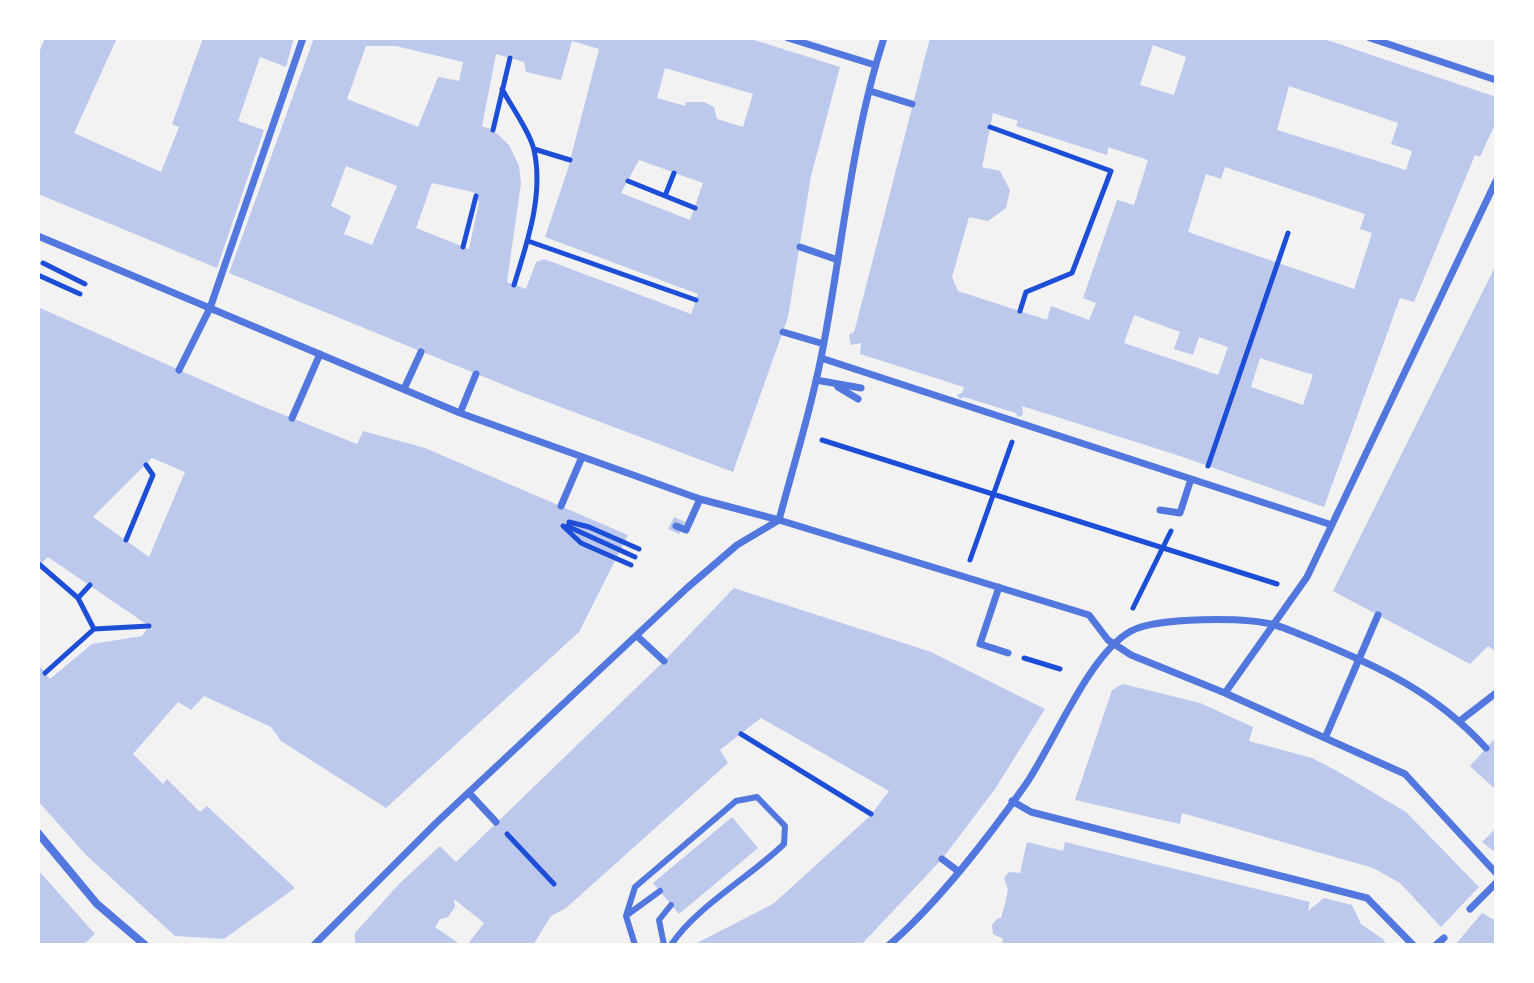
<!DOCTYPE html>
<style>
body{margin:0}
#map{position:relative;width:1534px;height:983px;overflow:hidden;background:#f2f2f2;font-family:Inter,sans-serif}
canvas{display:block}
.frame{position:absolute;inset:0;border:40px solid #fff;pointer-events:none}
</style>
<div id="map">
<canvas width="1534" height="983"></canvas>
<div class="frame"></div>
</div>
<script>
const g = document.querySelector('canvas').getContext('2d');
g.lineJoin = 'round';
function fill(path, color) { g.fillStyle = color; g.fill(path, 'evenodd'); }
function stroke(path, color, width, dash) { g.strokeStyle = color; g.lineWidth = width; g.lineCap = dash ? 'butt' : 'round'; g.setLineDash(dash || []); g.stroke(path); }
const building = new Path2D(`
 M45,38h72l-43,95 87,39 18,-45 -7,-3 31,-86h91l-8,29 -26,-10 -22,64 26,9 -47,138 -179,-74v-139z
 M314,38h434l92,29 -29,109 -23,141 -55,155 -207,-78 -297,-121zM572,41l27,8 -32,123 -22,65 153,57 -7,20 -147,-55 -8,3 -10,27 -19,-7 14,-99 -2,-17 -10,-21 -16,-15 -11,-4 14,-72 28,8 2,10 35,8zM366,46h30l67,16 -4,19 -21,-4 -20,50 -71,-28zM665,68l88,26 -10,33 -26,-8 -3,-12 -10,-5h-18l-1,4 -28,-8zM639,160l64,23 -13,37 -69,-27zM346,166l51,20 -25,59 -28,-11 7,-18 -20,-10zM432,183l41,9 6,10 -10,47 -53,-21z
 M930,38h391l175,59v25l-16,35 -5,-2 -61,147 -14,-4 -76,209 -144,-51 -158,-50 1,9 -5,2 -2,-4 -52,-16 -4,2 -3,-4 5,-2 2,-6 -104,-33 1,-11 -10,2 -2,-10 5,-3 2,-7zM1153,45l33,12 -12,38 -34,-10zM1289,86l109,37 -7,21 21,7 -6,19 -129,-40zM993,113l25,8 -2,5 91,29 1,-8 40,13 -14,45 -17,-5 -34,98 13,5 -7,17 -38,-14 -4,14 -89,-29 -6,-14 17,-60 19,4 18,-13 4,-18 -10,-19 -18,-4zM1225,167l140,47 -5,15 12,4 -18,56 -166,-57 18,-58 15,5zM1134,315l46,17 -6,17 19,6 6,-18 29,10 -10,28 -94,-32zM1260,358l53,17 -10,30 -52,-18z
 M1496,265v387l-8,-6 -18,18 -137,-73z
 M38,307l211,94 108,43 6,-13 62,17 203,87 -49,97 -193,176 -105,-67 -10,-14 -67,-31 -13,14 -13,-8 -45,52 30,30 4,-5 33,33 7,-6 88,82 -71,51 -49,-3 -89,-81 -48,-54v-137l12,15 42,-35 50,-8 7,-10 -101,-69 -10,10zM152,458l33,14 -36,85 -56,-40z
 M674,517l11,5 -6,12 -11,-5z
 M734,588l197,64 114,57 -50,80 -53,70 -81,86h-168l80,-41 97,-88 19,-25 -128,-73 -41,32 8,13 -162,145 -15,8 -18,29h-66l17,-22 -30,-24 1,8 -7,10 -8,2 -5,8 26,18h-106v-12l44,-49 41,-38 16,16 208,-201z
 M1123,684l77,19 53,24 -4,14 63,17 25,13 69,41 73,75 -38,40 -41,-44 -27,-15 -191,-55 -2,11 -105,-24 37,-110z
 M1496,737v53l-26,-24z
 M732,817l26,31 -79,66 -26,-31z
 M1496,828v25l-14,-11z
 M1027,842l36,9 2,-9 245,60 -2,9 16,-13 28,7 9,19 22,15 4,6h-385l1,-6 -10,-5 -1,-9 5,-6 4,-1 4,-14 3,-14 -4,-12 5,-6 11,1z
 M38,870l57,64 -12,11h-45z
 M1482,913l14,8v24h-41z`);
const path = new Path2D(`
 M502,89c9,17 28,43 32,61 10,45 -7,93 -20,135
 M990,127l121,44 -39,102 -46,19 -6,19
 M493,130l17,-72
 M534,149l36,11
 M628,181l67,27
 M665,196l9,-23
 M528,241l168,59
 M463,247l13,-51
 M43,263l42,21
 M38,275l42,19
 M822,440l455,144
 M1208,466l80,-233
 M569,522l20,5 50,22
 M563,526l18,17 50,22
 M567,526l68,31
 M126,540l27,-65 -7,-10
 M970,560l42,-118
 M40,565l38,33 16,31
 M78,598l12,-13
 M1133,608l38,-77
 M1024,658l36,11
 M45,673l49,-44 55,-3
 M741,734l130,80
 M507,834l47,50`);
const service = new Path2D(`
 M627,915l33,-24
 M635,945l-9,-29 9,-29 101,-86 21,-4 28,29 -1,18c-34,33 -88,63 -113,101
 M664,945l-5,-25 12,-15`);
const pedestrian = new Path2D(`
 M788,38l87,27
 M1370,38l126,42
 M870,91l42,13
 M38,236l422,177 240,86 79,21 310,95 19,25 23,15 94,38 180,81 91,99
 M800,247l38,13
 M783,332l41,12
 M821,358l511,167
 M179,370l31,-62 93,-270
 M816,380l45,8
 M838,387l20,12
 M404,389l17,-37
 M460,413l16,-39
 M292,418l28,-64
 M561,506l21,-49
 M1160,510l20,3 11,-34
 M779,520c16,-60 35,-121 46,-183 18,-98 28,-204 59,-299
 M676,526l10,4 14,-31
 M999,587l-19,57 28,9
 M637,636l27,25
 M1225,693l82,-116 189,-396
 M1461,720l35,-27
 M1325,738l53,-123
 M469,793l27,29
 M1012,801l19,11 336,86 46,47
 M942,859l16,12
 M1470,909l26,-26
 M314,945l122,-122 251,-235 50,-43 42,-25
 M889,945c47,-40 101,-110 137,-161 28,-41 63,-130 105,-153 27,-14 114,-14 144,-6 11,3 23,9 34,13 69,28 126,54 177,110
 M1436,945l8,-7`);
const minor = new Path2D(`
 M38,833l59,71 48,41`);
fill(building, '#bdc9ec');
stroke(path, '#1d4ed8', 5);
stroke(service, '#5277de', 6);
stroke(pedestrian, '#5277de', 7);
stroke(minor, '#5277de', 8);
</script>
